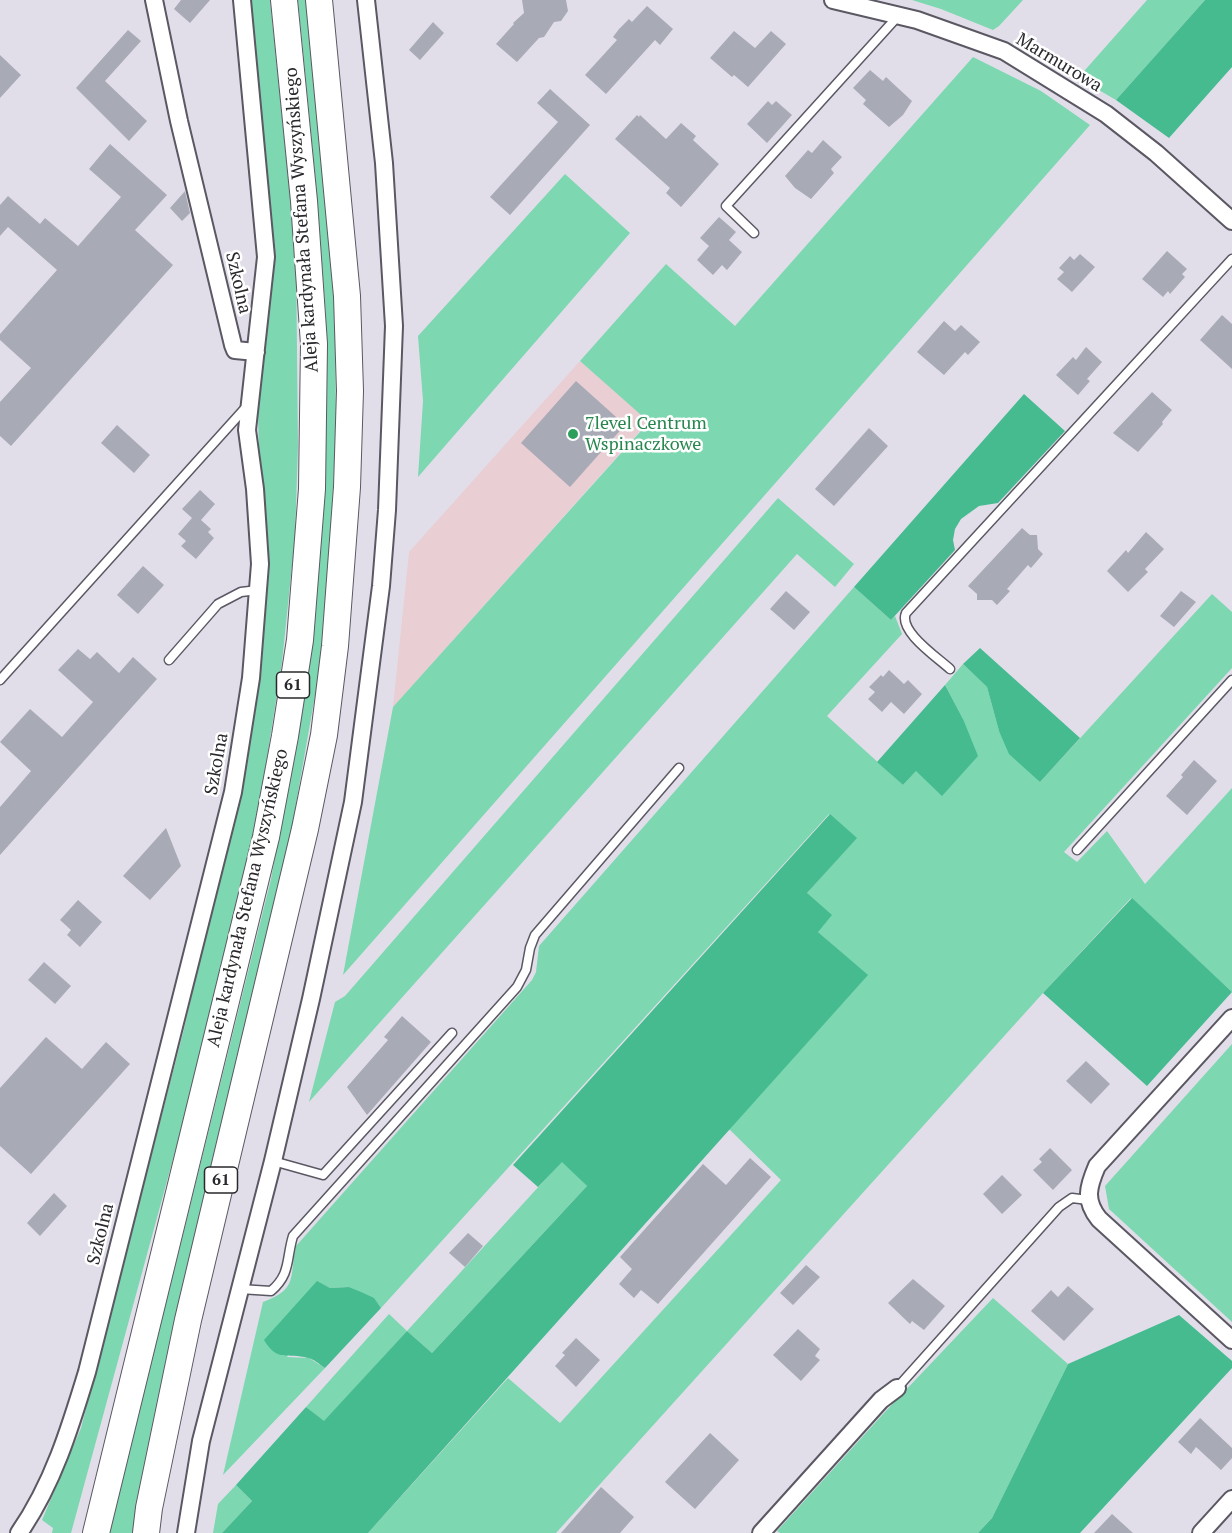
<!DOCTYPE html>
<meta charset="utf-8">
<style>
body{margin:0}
canvas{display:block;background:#e1deea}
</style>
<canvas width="1232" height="1533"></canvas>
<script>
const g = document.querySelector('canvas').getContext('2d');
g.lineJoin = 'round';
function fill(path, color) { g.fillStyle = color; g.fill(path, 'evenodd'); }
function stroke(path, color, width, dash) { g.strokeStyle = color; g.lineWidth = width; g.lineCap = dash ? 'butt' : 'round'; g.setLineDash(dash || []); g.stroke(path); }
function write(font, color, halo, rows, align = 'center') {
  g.font = font + ' "PT Serif",serif'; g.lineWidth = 5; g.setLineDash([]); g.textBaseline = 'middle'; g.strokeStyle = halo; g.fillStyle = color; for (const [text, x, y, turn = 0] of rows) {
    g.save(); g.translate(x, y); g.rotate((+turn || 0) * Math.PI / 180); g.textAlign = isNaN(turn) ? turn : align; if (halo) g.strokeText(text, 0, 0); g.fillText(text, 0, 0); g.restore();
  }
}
const commercial = new Path2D(`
 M580,361l69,60 -256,286 16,-155z`);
const green = new Path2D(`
 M250,0h20l26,256 2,190 -3,91 -13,125 -22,141 -54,235 -135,495h-19l1,-5 -11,-8 39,-92 102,-395 55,-237 23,-136 8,-110 -10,-92 -1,-46 16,-159z
 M298,0h12l17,182 8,136 1,109 -8,162 -10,89 -36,206 -96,392 -32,144 -19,113h-27l28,-117 38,-145 97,-392 24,-130 30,-321 1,-110 -10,-135z
 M912,0h111l-24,26 -6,4 -52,-21z
 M1147,0h58l-89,100 -38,-22z
 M973,57l68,34 49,34 -747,850 50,-268 256,-285 -69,-61 86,-97 69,62z
 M565,174l65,59 -212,244 5,-76 -5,-65z
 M778,498l76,66 -19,23 -38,-33 -488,548 26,-100 10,-6z
 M854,587l37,33 4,-4 7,18 -75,82 76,69 60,-66 -18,-34 18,-21 24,23 12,44 41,51 172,-188 20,18v56l-168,184 13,10 30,-31 38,53 87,-96v204l-101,-94 -88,95 -487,540h-188l140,-155 52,45 221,-243 -52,-51 138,-154 -49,-43 -11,-39 49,-55 -27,-24 -448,494 -7,-9 -25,-12 -19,1 -12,-6 -31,75 22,1 16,10 -102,107 40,-173c36,-13 26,-26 33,-56l236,-266 4,-8 3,-26z
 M1232,1044v278l-123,-113 -4,-23z
 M562,1161l25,25 -155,167 -25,-22 -83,91 -18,-15 83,-93 18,17z
 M993,1298l75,66 -76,154 -14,15h-198l-3,-2 107,-118z
 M236,1485l16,16 -30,32h-9l5,-29z`);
const forest = new Path2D(`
 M1205,0h27v67l-63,71 -53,-38z
 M1024,394l41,37 -67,72 -19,3 -18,13 -6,10 -2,11 2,10 -64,70 -37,-33z
 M980,648l100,90 -40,44 -31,-28 -10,-23 -12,-44 -24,-23z
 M945,685l18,34 15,37 -36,40 -26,-25 -13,14 -26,-23z
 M830,814l27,24 -50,55 25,22 -14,17 50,43 -500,558h-146l30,-32 -16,-16 70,-78 18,14 83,-90 25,22 155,-167 -25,-24 -24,25 -25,-22z
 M1132,898l100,94 -85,94 -104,-93z
 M317,1281l13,7 19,-1 12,5 13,6 7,10 -56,60c-6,-4 -11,-9 -17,-10 -21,-6 -30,5 -44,-18z
 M1179,1315l53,46v7l-152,165h-102l14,-15 76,-154z`);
const building = new Path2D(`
 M181,0h29l-20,23 -16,-14z
 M522,0h44l2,11 -7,10 -7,1 -10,15 -5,1 -22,24 -21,-18 18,-20 -1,-1 11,-10z
 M647,6l26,23 -13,16 -5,-5 -49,54 -21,-19 32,-35 -4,-3 6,-8 10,-10 3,3z
 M433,22l11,11 -24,27 -11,-10z
 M128,30l13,11 -36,40 42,40 -18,20 -53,-53z
 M734,31l21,17 16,-17 15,13 -38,43 -14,-12 -2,2 -22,-19z
 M0,55l21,20 -21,23z
 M870,70l13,11 3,-4 26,24 -9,14 -14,12 -26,-23 3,-4 -13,-12z
 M550,89l40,36 -80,90 -20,-18 68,-75 -21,-19z
 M768,101l4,4 4,-4 16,14 -25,28 -20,-19z
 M637,115l2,2 1,-2 26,24 15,-16 15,13 -3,4 26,24 -38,43 -15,-14 4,-5 -55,-49z
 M823,140l19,17 -11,12 3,4 -23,26 -16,-11 -10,-12 23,-26 4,3z
 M110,144l57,51 -32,35 38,35 -162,181 -11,-10v-34l31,-34 -31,-28v-6l57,-64 -49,-43 -8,9v-31l8,-9 32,28 5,-6 33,28 43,-49 -32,-28z
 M185,191l5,22 -8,8 -12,-13z
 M719,217l17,15 -7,8 13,12 -15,18 -5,-5 -9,10 -16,-15 12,-14 -9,-8z
 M1167,251l20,18 -5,5 3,3 -15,17 -2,-3 -5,6 -21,-18z
 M1080,254l15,13 -23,25 -15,-13 7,-7 -5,-4 11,-12 4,4z
 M1222,315l10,9v45l-32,-29z
 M944,321l11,10 6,-6 19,17 -12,13 -3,-3 -21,23 -27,-23z
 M1086,347l16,15 -15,17 3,2 -12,14 -22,-20 17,-18 3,3z
 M576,381l49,44 -55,62 -49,-44z
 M1152,392l20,18 -10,12 1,2 -25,28 -25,-19z
 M117,425l33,30 -16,18 -33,-30z
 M869,428l19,18 -54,60 -19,-17z
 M200,490l15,14 -14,16 10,9 -3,3 6,6 -18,21 -15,-13 5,-5 -8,-7 14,-16 -10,-9z
 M1022,528l8,7h7l1,14 5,5 -12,14 -3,-3 -21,24 3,2 -13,14 -5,-5h-15v-6l-9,-8z
 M1146,532l18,17 -19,20 3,3 -20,20 -21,-21 19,-21 2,3z
 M143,566l21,19 -26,29 -21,-19z
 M786,591l24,21 -16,18 -24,-21z
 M1181,591l15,11 -22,25 -14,-11z
 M78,649l12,10 7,-7 22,21 14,-16 24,22 -157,176v-48l31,-36 -31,-29 30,-33 32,28 31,-35 -35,-32z
 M889,670l15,14 4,-4 14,14 -18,20 -13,-12 -9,10 -14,-13 7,-7 -6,-5 12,-12 2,2z
 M1194,760l23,21 -30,34 -21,-19 17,-19 -2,-2z
 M166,828l15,38 -31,34 -27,-24z
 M78,900l24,22 -22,25 -13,-12 4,-5 -11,-10z
 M44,962l27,24 -16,18 -27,-24z
 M402,1016l29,26 -64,73 -20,-28 41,-47 -4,-3z
 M46,1037l36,32 24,-27 24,22 -99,110 -31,-28v-58z
 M1086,1061l24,23 -19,20 -25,-23z
 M1050,1148l22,22 -19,20 -20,-20 9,-8 -3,-3z
 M750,1158l21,19 -113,127 -17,-14 -7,8 -15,-14 13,-15 -12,-12 83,-93 23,21z
 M1002,1175l20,20 -20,19 -19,-20z
 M54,1193l13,13 -27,30 -13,-13z
 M468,1233l15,13 -18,21 -16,-14z
 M806,1265l14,12 -27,28 -13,-12z
 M913,1279l32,27 -21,24 -12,-9 -2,3 -22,-21z
 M1068,1286l26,23 -30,32 -33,-30 20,-21 7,7z
 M798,1329l22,20 -5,7 5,4 -19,21 -28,-26z
 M576,1338l24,22 -24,27 -21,-21 10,-11 -3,-2z
 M1200,1418l32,30v10l-11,12 -25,-23 -5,7 -13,-12z
 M710,1433l29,27 -44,49 -30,-27z
 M601,1487l33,30 -14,16h-59z
 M1112,1514l21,19h-39z`);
const lane = new Path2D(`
 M754,233l-28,-27 173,-191
 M169,660l49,-56 23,-12 17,-2
 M950,669c-13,-12 -52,-38 -44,-56l326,-354
 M0,680l248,-275
 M1077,850l155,-170
 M273,1161l50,14 129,-142
 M240,1289l31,2c20,-17 15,-32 22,-55l224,-249 9,-17 4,-22 5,-13 144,-167
 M897,1388l162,-181 13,-9 16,2`);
const street = new Path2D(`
 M154,0l25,121 54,224 2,5 21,2
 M833,0l84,20 87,31 102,63 50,39 76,68
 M1232,1018l-135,148c-9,21 -13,34 2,53l133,121
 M19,1533c34,-49 51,-105 68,-161l146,-580 18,-114 9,-114 -5,-75 -8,-59 19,-173 -24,-257
 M186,1533l15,-92 72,-280 38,-162 42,-197 28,-216 6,-76 7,-184 -10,-163 -18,-163
 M761,1533l120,-133 16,-12
 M1201,1533l31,-34`);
const primary = new Path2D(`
 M96,1533l170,-696 19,-101 15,-96 12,-151 2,-145 -10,-143 -20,-201
 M146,1533l3,-25 39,-188 117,-491 19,-94 11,-89 12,-159 3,-96 -3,-95 -28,-296`);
const markers = [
 [573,434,6,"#2e9e5b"]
];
const shields = [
 [293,685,33],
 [221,1180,33]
];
const shieldNames = [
 ["61",293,685],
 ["61",221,1180]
];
const streetNames = [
 ["Marmurowa",1059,63,31],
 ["Aleja kardynała Stefana Wyszyńskiego",302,220,-94],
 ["Szkolna",238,283,77],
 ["Szkolna",217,764,-80],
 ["Aleja kardynała Stefana Wyszyńskiego",248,898,-77],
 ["Szkolna",101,1234,-76]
];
const leisureNames = [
 ["7level Centrum",585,424],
 ["Wspinaczkowe",585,445]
];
fill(commercial, '#e9ced3');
fill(green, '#7dd7b0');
fill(forest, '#45bb8f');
fill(building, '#a8aab6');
stroke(lane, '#5b5863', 11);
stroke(street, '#5b5863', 20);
stroke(primary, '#5b5863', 28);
stroke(lane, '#fff', 8);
stroke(street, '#fff', 16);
stroke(primary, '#fff', 26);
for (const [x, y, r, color] of markers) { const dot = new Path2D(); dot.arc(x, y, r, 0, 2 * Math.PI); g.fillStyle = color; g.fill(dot); stroke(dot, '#fff', 2); }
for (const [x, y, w] of shields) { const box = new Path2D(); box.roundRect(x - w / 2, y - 13, w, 26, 4.5); g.fillStyle = '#fff'; g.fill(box); stroke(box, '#29282d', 1.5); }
write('bold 16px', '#29282d', null, shieldNames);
write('18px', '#29282d', '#fff', streetNames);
write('18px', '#27864d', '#fff', leisureNames, 'left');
</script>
